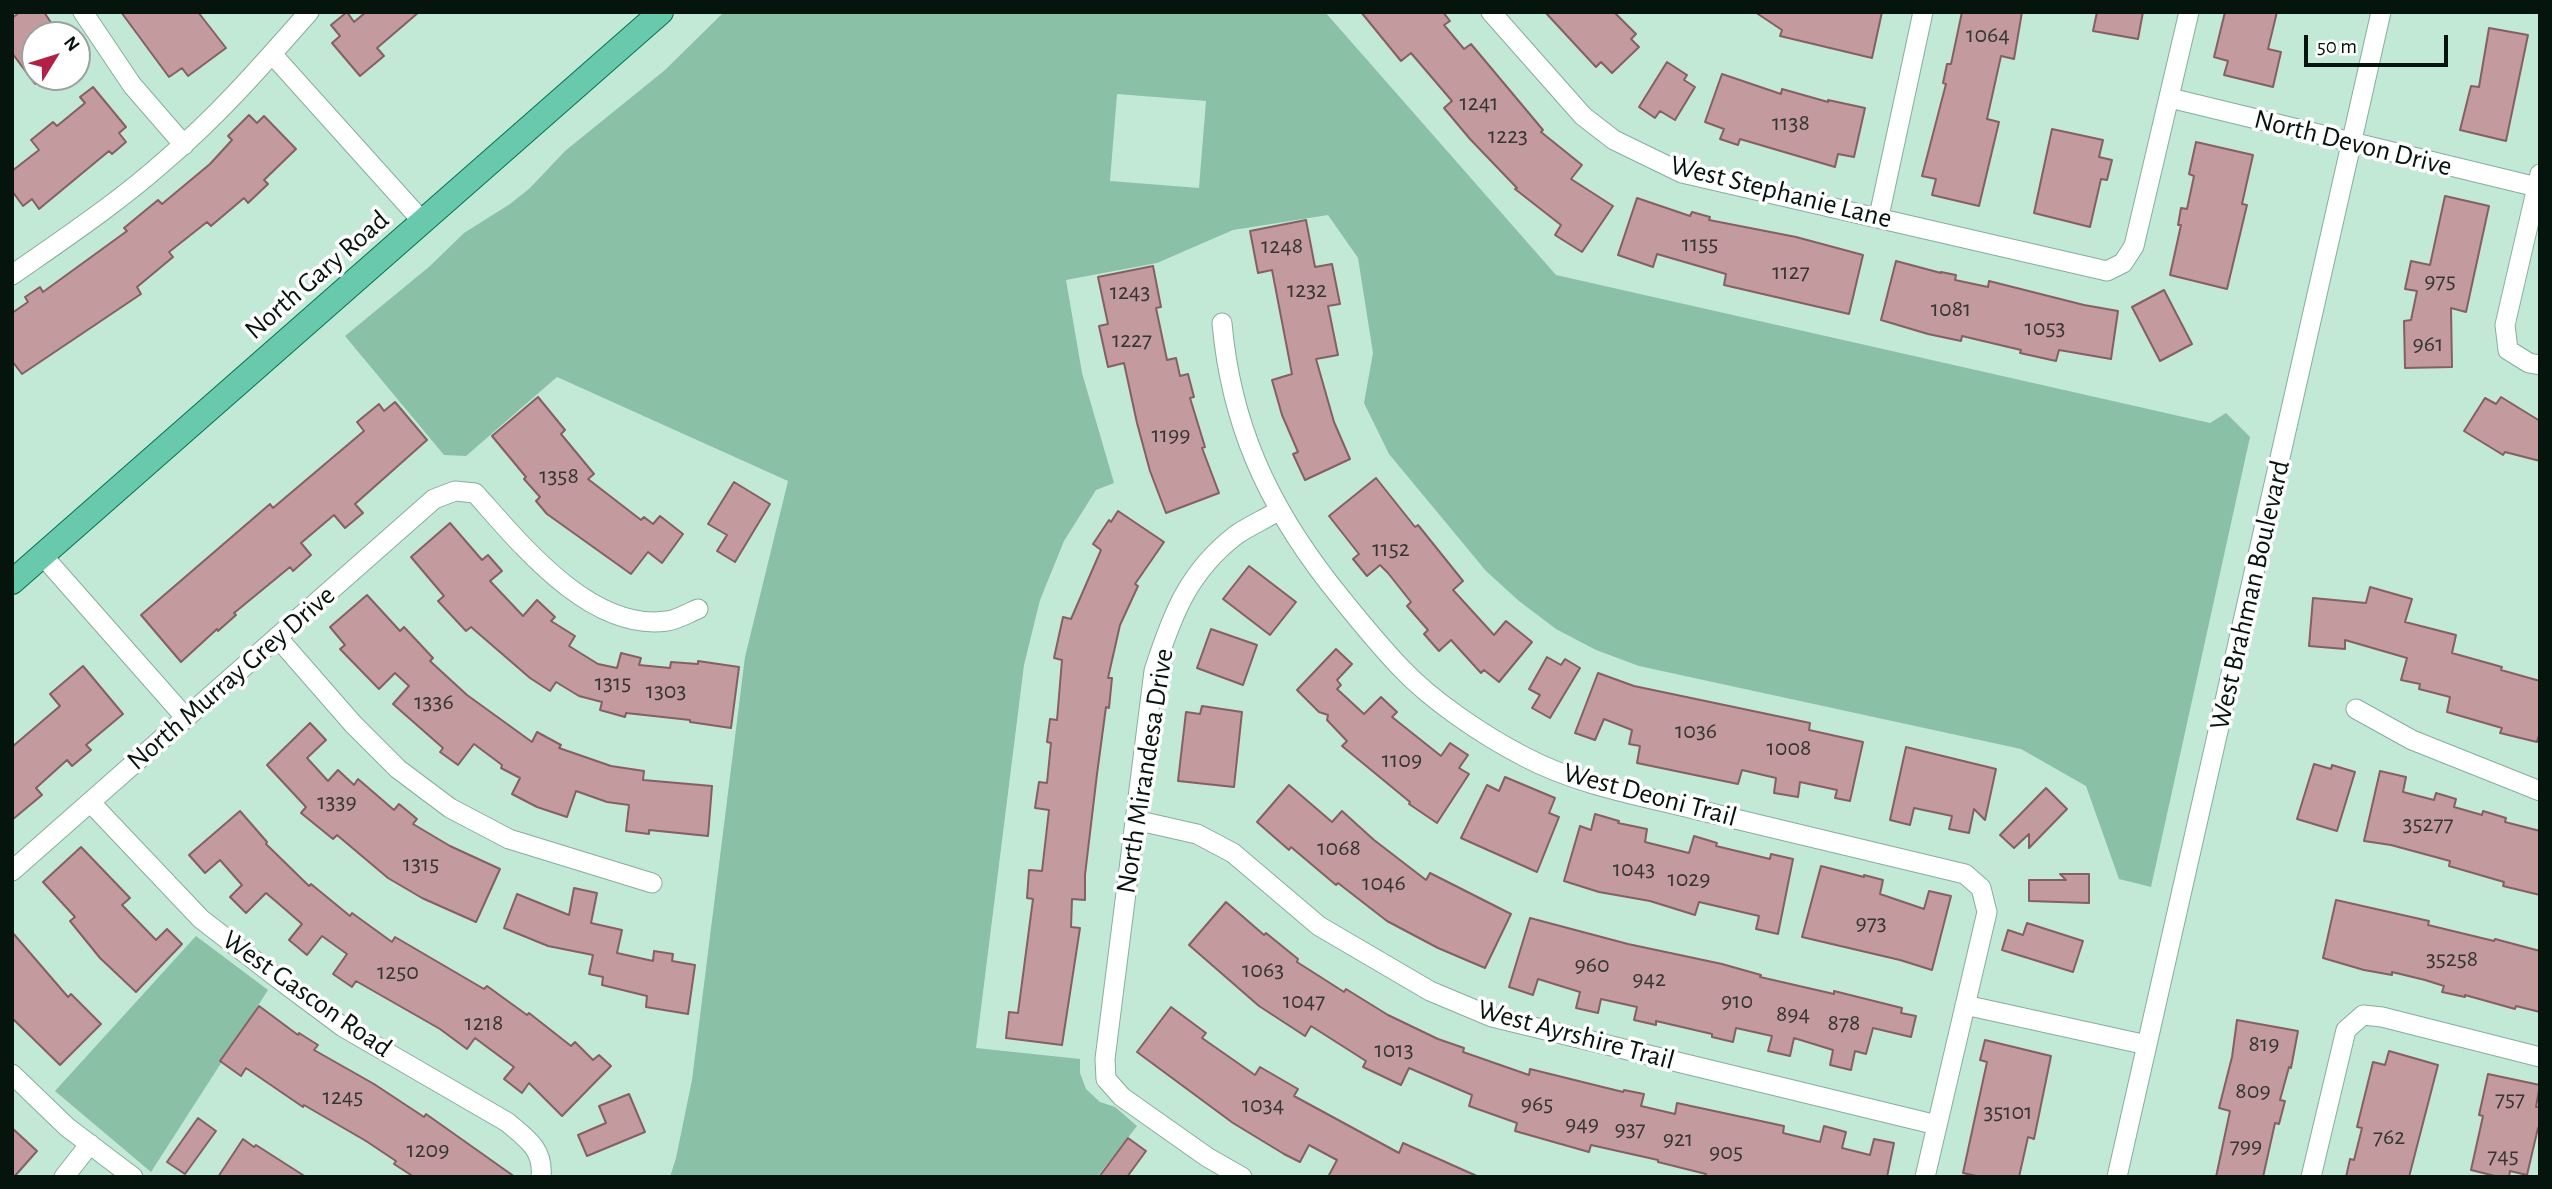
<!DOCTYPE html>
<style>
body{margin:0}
#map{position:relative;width:2552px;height:1189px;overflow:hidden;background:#c1e9d6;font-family:"Alegreya Sans",sans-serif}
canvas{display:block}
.frame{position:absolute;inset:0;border:14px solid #06140e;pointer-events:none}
.north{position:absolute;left:21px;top:21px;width:70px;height:70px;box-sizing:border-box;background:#fff;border:2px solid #9ba19f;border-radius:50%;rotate:52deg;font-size:19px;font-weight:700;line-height:28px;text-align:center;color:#06140e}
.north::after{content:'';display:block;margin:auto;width:24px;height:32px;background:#b22048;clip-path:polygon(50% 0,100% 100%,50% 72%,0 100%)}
.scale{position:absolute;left:2304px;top:35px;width:144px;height:32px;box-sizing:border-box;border:4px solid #06140e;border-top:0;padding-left:9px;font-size:21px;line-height:24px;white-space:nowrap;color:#06140e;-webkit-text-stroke:5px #fff;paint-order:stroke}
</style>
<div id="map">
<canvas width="2552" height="1189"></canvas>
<div class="frame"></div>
<div class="north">N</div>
<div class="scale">50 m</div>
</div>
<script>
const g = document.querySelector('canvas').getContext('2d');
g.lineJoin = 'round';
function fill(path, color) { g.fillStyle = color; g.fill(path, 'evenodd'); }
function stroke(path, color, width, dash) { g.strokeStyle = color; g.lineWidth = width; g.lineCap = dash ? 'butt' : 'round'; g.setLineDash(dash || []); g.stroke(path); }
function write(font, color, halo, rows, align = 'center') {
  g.font = font + ' "Alegreya Sans",sans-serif'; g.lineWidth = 7; g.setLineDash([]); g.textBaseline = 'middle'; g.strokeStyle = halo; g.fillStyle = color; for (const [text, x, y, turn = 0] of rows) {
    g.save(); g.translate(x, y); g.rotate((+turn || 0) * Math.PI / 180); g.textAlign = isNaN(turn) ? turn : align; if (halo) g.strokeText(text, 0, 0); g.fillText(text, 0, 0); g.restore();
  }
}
const green = new Path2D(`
 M724,12h601l231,263 654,148 16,-10 24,24 -99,450 -32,-8 -33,-93 -65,-37 -382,-83 -43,-16 -40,-21 -37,-28 -33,-30 -97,-117 -25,-51 9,-50 -15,-95 -30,-43 -95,15 -76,33 -91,17 16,93 32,110 -18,7 -32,51 -24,59 -16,65 -48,383 104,11v14l6,16 14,13 15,5 22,19 -40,51h-427l6,-19 16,-78 53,-423 43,-176 -231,-104 -91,79 -22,-1 -99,-119 85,-70 34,-33 46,-29 20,-16 35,-37 100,-81zM1117,94l89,7 -7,87 -89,-7z
 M196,936l72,54 -117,182 -96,-81z`);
const building = new Path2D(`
 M20,12h24l8,12 -17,11v49l-23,-31v-35z
 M121,12h77l28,36 -38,28 -6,-8 -13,9z
 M347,12l7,10 12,-10h53l-42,36 7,8 -24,20 -28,-33 8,-7 -9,-11z
 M1361,12h82l7,9 -6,4 20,24 7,-5 72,86 -2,2 41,33 -11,14 42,27 -31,46 -27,-17 6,-10 -46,-36 2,-1 -47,-49 -26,-31 8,-7 -41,-48 -10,8z
 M1545,12h69l22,22 -5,5 8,8 -27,26 -11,-11 -5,5z
 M1755,12h127l-10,46 -92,-22 2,-6z
 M1962,12h60l-8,47 -13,-3 -14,63 12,3 -20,84 -47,-11 4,-16 -14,-3 24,-92 -3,-1 4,-19h4z
 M2097,12h46l-5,27 -45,-8z
 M2225,12h52l-9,37 13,3 -8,35 -49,-12 4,-14 -14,-4z
 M2489,28l39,7 -22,106 -46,-11 11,-44 8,1z
 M1667,62l20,13 -3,5 11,7 -20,33 -15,-9 -5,7 -16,-11z
 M1722,74l59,20 1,-5 46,13v-2l37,8 -11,49 -16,-3 -3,13 -95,-28 -2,6 -18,-6 4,-10 -19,-7z
 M93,87l33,40 -7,6 7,9 -14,12 -3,-3 -70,58 -7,-10 -9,7 -11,-15v-20l27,-21 -8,-10 22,-18 4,4 28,-23 -5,-6z
 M249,115l8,8 7,-7 32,33 -32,31 4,4 -20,19 -4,-5 -33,28 -4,-4 -38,30 4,5 -36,30 4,7 -119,80 -10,-13v-48l16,-11 -3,-5 15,-10 3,5 84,-61 -3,-3 34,-28 4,4 48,-40 22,-24 -4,-4z
 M2052,129l51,11 -4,17 13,3 -5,20 -6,-1 -11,48 -56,-14z
 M2196,142l57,13 -11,49 5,1 -20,84 -57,-14 11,-50h-3l3,-17 6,1 7,-33 -5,-2z
 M2445,196l44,10 -23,106 -15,-4 1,59 -47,1 -1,-47 7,-1 6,-29 -12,-2 6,-28 19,4z
 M1637,198l53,18 2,-4 18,5 -1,3 87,17 67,18 -14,59 -125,-29 2,-11 -69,-20 -4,13 -35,-12z
 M1306,220l9,47 17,-3 8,40 -12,2 10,49 -22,4 18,63 16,37 -45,21 -12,-26 5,-2 -16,-37 -10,-35 20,-6 -20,-104 -14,3 -8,-42z
 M1896,261l45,12v-1l15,3 -1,5 33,7 1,-6 95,24 34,6 -7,48 -52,-9 -3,11 -36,-8 1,-3 -59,-14 -1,5 -33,-7 -47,-14z
 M1153,266l8,41 -5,1 11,52 9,-2 4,18 8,-2 6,23 -4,1 15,49 -3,1 17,45 -53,20 -16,-42 -13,-48 -13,-60 -16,4 -9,-41 9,-2 -10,-47z
 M2164,290l28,54 -32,17 -28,-54z
 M538,397l27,33 -4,4 33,40 -6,5 53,41 3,-3 9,7 7,-8 23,18 -21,29 -14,-11 -17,22 -84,-60 -11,-13 4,-4 -16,-18 2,-2 -34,-41z
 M2501,397l39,24v40l-35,-9 -2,3 -39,-24 21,-33 11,6z
 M395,402l32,38 -72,64 8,9 -18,15 -11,-13 -33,28 10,12 -18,16 -3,-4 -56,46 2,2 -18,16 -1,-2 -36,33 -40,-47 129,-111 3,4 91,-77 -7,-9 22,-18 5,7z
 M1376,478l39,49 3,-2 45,56 -10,9 41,45 12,-14 26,21 -33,40 -15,-12 -3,3 -30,-33 -12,11 -15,-17 4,-4 -21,-24 4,-4 -23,-29 -8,-8 -13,11 -14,-17 6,-5 -30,-38z
 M734,482l36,22 -35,58 -18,-11 10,-16 -19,-11z
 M1118,511l46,31 -29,42 3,2 -18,39 -12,53h4l-3,30 -3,-1 -9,67 -12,101v25l-13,-1 -1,28 9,1 -18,117 -56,-7 3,-26 9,1 15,-114 -6,-1 2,-28 13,1 7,-61 -14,-2 4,-26 8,1 4,-40 -4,-1 3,-23 7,1 5,-60 -8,-2 9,-41 8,2 30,-69 -8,-6 16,-24 2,2z
 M450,523l32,37 6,-5 14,16 -12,10 33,35 14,-16 18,17 -4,4 24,15 -6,10 29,18 19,4 4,-15 20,5 -2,7 31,3 1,-6 27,2v-3l41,6 -8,61 -41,-6v-2l-64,-7 -1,4 -25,-7 2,-8 -23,-6 -23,-14 -6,9 -20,-13 -59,-51 -5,4 -28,-30 6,-5 -33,-39z
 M1249,566l47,36 -26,33 -47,-36z
 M2370,587l42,12 -7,23 51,13 -4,18 50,14 -1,3 39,11v51l-3,10 -37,-9 2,-5 -55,-16 3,-15 -31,-8 1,-5 -19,-4 6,-22 -62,-18v9l-36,-3 4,-48 53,5z
 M367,595l33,36 4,-4 29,31 -3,3 37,34 65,47 5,-10 24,13 -2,3 52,18 33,5 -1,9 69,6 -4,50 -59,-6v4l-23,-3 3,-26 -22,-3 -31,-11 -9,26 -30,-10 -25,-13 8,-16 -19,-10 1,-3 -28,-21 -16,21 -18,-13 3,-4 -50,-44 16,-18 -14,-13 -16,16 -39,-40 5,-4 -15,-18z
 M1211,629l46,16 -14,40 -46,-17z
 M1336,649l16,15 -15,16 4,5 -4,4 27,25 17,-17 16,15 -5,5 49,39 9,-13 18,12 -9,13 10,6 -32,49 -28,-19 1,-2 -68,-56 5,-5 -20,-21 1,-5 -9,-3 -22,-22z
 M1547,657l14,8 4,-6 15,9 -30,50 -18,-10 8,-13 -11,-6z
 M83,666l40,48 -37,31 5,5 -19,16 -5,-6 -31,28 6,7 -30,25v-73l48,-41 -10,-12z
 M1598,673l36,13 176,37 -1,7 54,12 -13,59 -15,-3 2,-8 -37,-8 -2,15 -24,-4 2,-15 -34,-8 -4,14 -101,-21 3,-17 -11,-2 3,-14 -28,-11 -9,21 -20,-7z
 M1202,706l40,6 -8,75 -56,-6 8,-69 14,2z
 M310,723l16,17 -19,18 21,23 10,-11 16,15 4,-6 36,31 5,-6 18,15 -4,5 37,22 50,23 -24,53 -54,-24 -34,-20 -51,-43 -4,4 -32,-26 5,-6 -39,-42z
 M1906,747l90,22 -11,51 -11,-11 -5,24 -20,-4 3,-13 -38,-8 -4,17 -20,-5z
 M2314,764l17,5 1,-4 23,7 -18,59 -40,-12z
 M2380,771l26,6 -3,15 31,8 2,-7 20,6 -2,8 28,8 1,-4 23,7 -1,4 35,9v64l-37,-9 1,-4 -55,-16 1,-5 -59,-16 -27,-4z
 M1505,777l50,21 -6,15 10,4 -22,55 -76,-34 26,-53 12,6z
 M1289,785l43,37 10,-11 32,29 52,40 4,-7 81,41 -26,54 -47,-20 -51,-27 -49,-38 -2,2 -45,-38 -2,3 -32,-28z
 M2046,788l21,21 -38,39v-14l-15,14 -14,-13z
 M240,811l27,31 -1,2 43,42 2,-2 39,32 2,-3 40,29 3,-5 89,52 3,-3 40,29 2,-2 42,33 4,-4 18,18 6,-5 12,11 -49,50 -33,-33 -7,10 -18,-14 10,-12 -39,-29 -8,11 -27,-20 -84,-48 -4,6 -19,-13 14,-20 -25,-18 -15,19 -18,-15 13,-16 -23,-20 -13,-11 -20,20 -16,-16 12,-12 -22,-25 -15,13 -16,-18z
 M1595,814l24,7 -1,2 29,6 -2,13 44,11 5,-17 23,7 -1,3 54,13 1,-5 22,5 -15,75 -22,-5 3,-13 -60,-14 -4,13 -45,-14 -51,-9 -35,-11 16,-55 11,4z
 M81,847l49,51 -8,7 34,35 11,-11 15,15 -46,48 -36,-34 -30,-37 5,-4 -32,-35z
 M1821,866l43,11v-2l19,5 -3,14 44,15 5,-18 22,5 -19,74 -32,-10 -98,-23z
 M2060,874h29v29l-60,-2v-21h37z
 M574,888l23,5 -6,30 31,7 -5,23 36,8 1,-10 19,3 -1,7 23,4 -7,49 -42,-7 1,-11 -45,-11 1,-8 -14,-3 4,-19 -45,-9 -44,-18 13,-34 52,21z
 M2336,900l93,21 -1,4 66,16 1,-2 45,12v61l-24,-6 -1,3 -50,-14v2l-23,-5 2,-6 -19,-6 -33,-8v3l-28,-5 -41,-12z
 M1226,902l38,33 2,-2 32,26 -1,3 47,30 2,-3 42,26 50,24 26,9 -1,4 66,23 1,-6 93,23 1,-2 20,4 -3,12 34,8 2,-11 107,23 -1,7 37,9 4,-16 22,6 -4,16 28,7 4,-16 20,4 -7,34h-182l1,-3 -48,-12v-2l-67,-15 -2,7 -74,-21 2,-8 -48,-17 3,-11 -63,-27 -8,17 -38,-18 3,-6 -55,-35 -6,10 -46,-30 -70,-61z
 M1530,918l98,26 94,20 39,11 -1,2 74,17v-3l68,17 -1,5 15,3 -5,21 -38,-9 -7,26 -11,-3 -4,19 -21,-5 3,-15 -39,-12 -4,18 -22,-5 4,-15 -36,-8 -3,14 -21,-5v-3l-56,-13v4l-22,-5 3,-13 -36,-8 -3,14 -22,-5 4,-16 -42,-13 -5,16 -24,-8z
 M2027,923l56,18 -10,31 -71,-22 6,-20 15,5z
 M12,932l56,65 3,-3 30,30 -41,41 -48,-47z
 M259,1006l39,29 1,-2 19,12 -4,5 60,34 50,33 2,-3 89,63h-101l-20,-13 2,-3 -30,-20 -62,-36 -1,2 -57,-39 -5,8 -21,-15z
 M1171,1007l35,26 -4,5 53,37 5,-8 38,22 -4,7 105,57 4,-10 76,34h-151l9,-17 -28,-15 -9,17 -16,-8 -51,-31 -96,-71z
 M2237,1020l61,11 -7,37 -2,-1 -9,33 5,1 -6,23 -4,-1 -12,54h-47l14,-66 -11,-3 13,-51z
 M1985,1040l66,16 -17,83 -6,-2 -9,40h-38l-18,-4 24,-111 -7,-2z
 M2389,1051l49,14 -29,112h-63l4,-18 4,1 8,-32 -5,-1 16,-65 12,3z
 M2488,1074l52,11 -4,22h4v22l-2,-1 -11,47 -17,-4 -1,6h-10l-28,-7 12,-54 -4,-1z
 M629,1094l16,38 -58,24 -9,-21 28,-12 -7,-17z
 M198,1118l18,13 -31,43 -18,-12z
 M12,1128l25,23 -23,26h-2z
 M1128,1138l18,13 -19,26h-28z
 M243,1139l11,8 2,-2 50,32h-88z`);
const minor = new Path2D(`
 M83,12l49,73 52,60
 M1491,12l92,104 31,24 68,33 425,98 16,-8 11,-17 55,-234
 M272,54l151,168
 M2170,98l367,89
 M2540,174l-35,151 3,25 21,13 11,2
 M1879,216l44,-204
 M12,275c53,-37 107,-73 155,-116 52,-44 97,-96 142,-147
 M1222,323c9,101 45,180 107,260 23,29 46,58 72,85 31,33 83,68 124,89 55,29 118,39 177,54 88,21 175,42 263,63l16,14 6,24 -62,265
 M43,556l142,161
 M277,637l76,87 45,45 52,39 59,31 143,44
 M2356,709l56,31 128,51
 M91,803l110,116 75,58 67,50 164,95c19,16 37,27 34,55
 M1135,820l62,14 36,19 86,73 111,65 62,26 445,108
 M12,871l422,-372 21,-8 20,2c45,50 115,139 192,128 10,-1 21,-8 31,-12
 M1965,1005l182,40
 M12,1074l55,53 66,50
 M64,1177l26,-33
 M1242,1177l-35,-20 -85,-60 -16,-18 -1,-20 49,-388c18,-56 34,-99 82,-136 13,-9 29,-16 42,-24
 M2117,1177l264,-1165
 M2311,1177l35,-147 17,-15 19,2 158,40`);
const major = new Path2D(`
 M12,582l649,-570`);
const numberNames = [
 ["1064",1988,35],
 ["1241",1479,103],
 ["1138",1791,123],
 ["1223",1508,136],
 ["1155",1700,244],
 ["1248",1282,246],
 ["1127",1791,272],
 ["975",2440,281],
 ["1232",1307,290],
 ["1243",1130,292],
 ["1081",1951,309],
 ["1053",2045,328],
 ["1227",1132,340],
 ["961",2428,344],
 ["1199",1171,435],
 ["1358",559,476],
 ["1152",1391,549],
 ["1315",613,683],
 ["1303",666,691],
 ["1336",434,702],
 ["1036",1696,731],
 ["1008",1789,748],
 ["1109",1402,760],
 ["1339",337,802],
 ["35277",2428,824],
 ["1068",1339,848],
 ["1315",421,864],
 ["1043",1634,869],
 ["1029",1689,879],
 ["1046",1384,883],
 ["973",1871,923],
 ["35258",2452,959],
 ["960",1592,965],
 ["1063",1263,970],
 ["1250",398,972],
 ["942",1649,979],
 ["1047",1304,1001],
 ["910",1737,1001],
 ["894",1793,1014],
 ["1218",484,1023],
 ["878",1844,1023],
 ["819",2264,1044],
 ["1013",1394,1050],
 ["809",2253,1091],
 ["1245",343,1097],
 ["757",2510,1099],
 ["965",1537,1104],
 ["1034",1263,1105],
 ["35101",2008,1112],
 ["949",1582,1124],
 ["937",1630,1129],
 ["762",2389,1137],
 ["921",1678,1139],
 ["799",2246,1146],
 ["1209",428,1150],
 ["905",1726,1152],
 ["745",2503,1156]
];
const streetNames = [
 ["North Devon Drive",2353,143,14],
 ["West Stephanie Lane",1781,192,14],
 ["North Gary Road",317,275,-41],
 ["West Brahman Boulevard",2250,595,-77],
 ["North Murray Grey Drive",231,678,-41],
 ["North Mirandesa Drive",1145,771,-81],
 ["West Deoni Trail",1650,795,15],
 ["West Gascon Road",307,994,35],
 ["West Ayrshire Trail",1576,1035,15]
];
fill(green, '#89c0a6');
fill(building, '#c39a9e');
stroke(building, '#855f63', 2);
stroke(minor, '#87ae9b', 21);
stroke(major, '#047252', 26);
stroke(minor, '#fff', 19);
stroke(major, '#68c9ad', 24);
write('24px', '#353632', null, numberNames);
write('28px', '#06140e', '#fff', streetNames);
</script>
